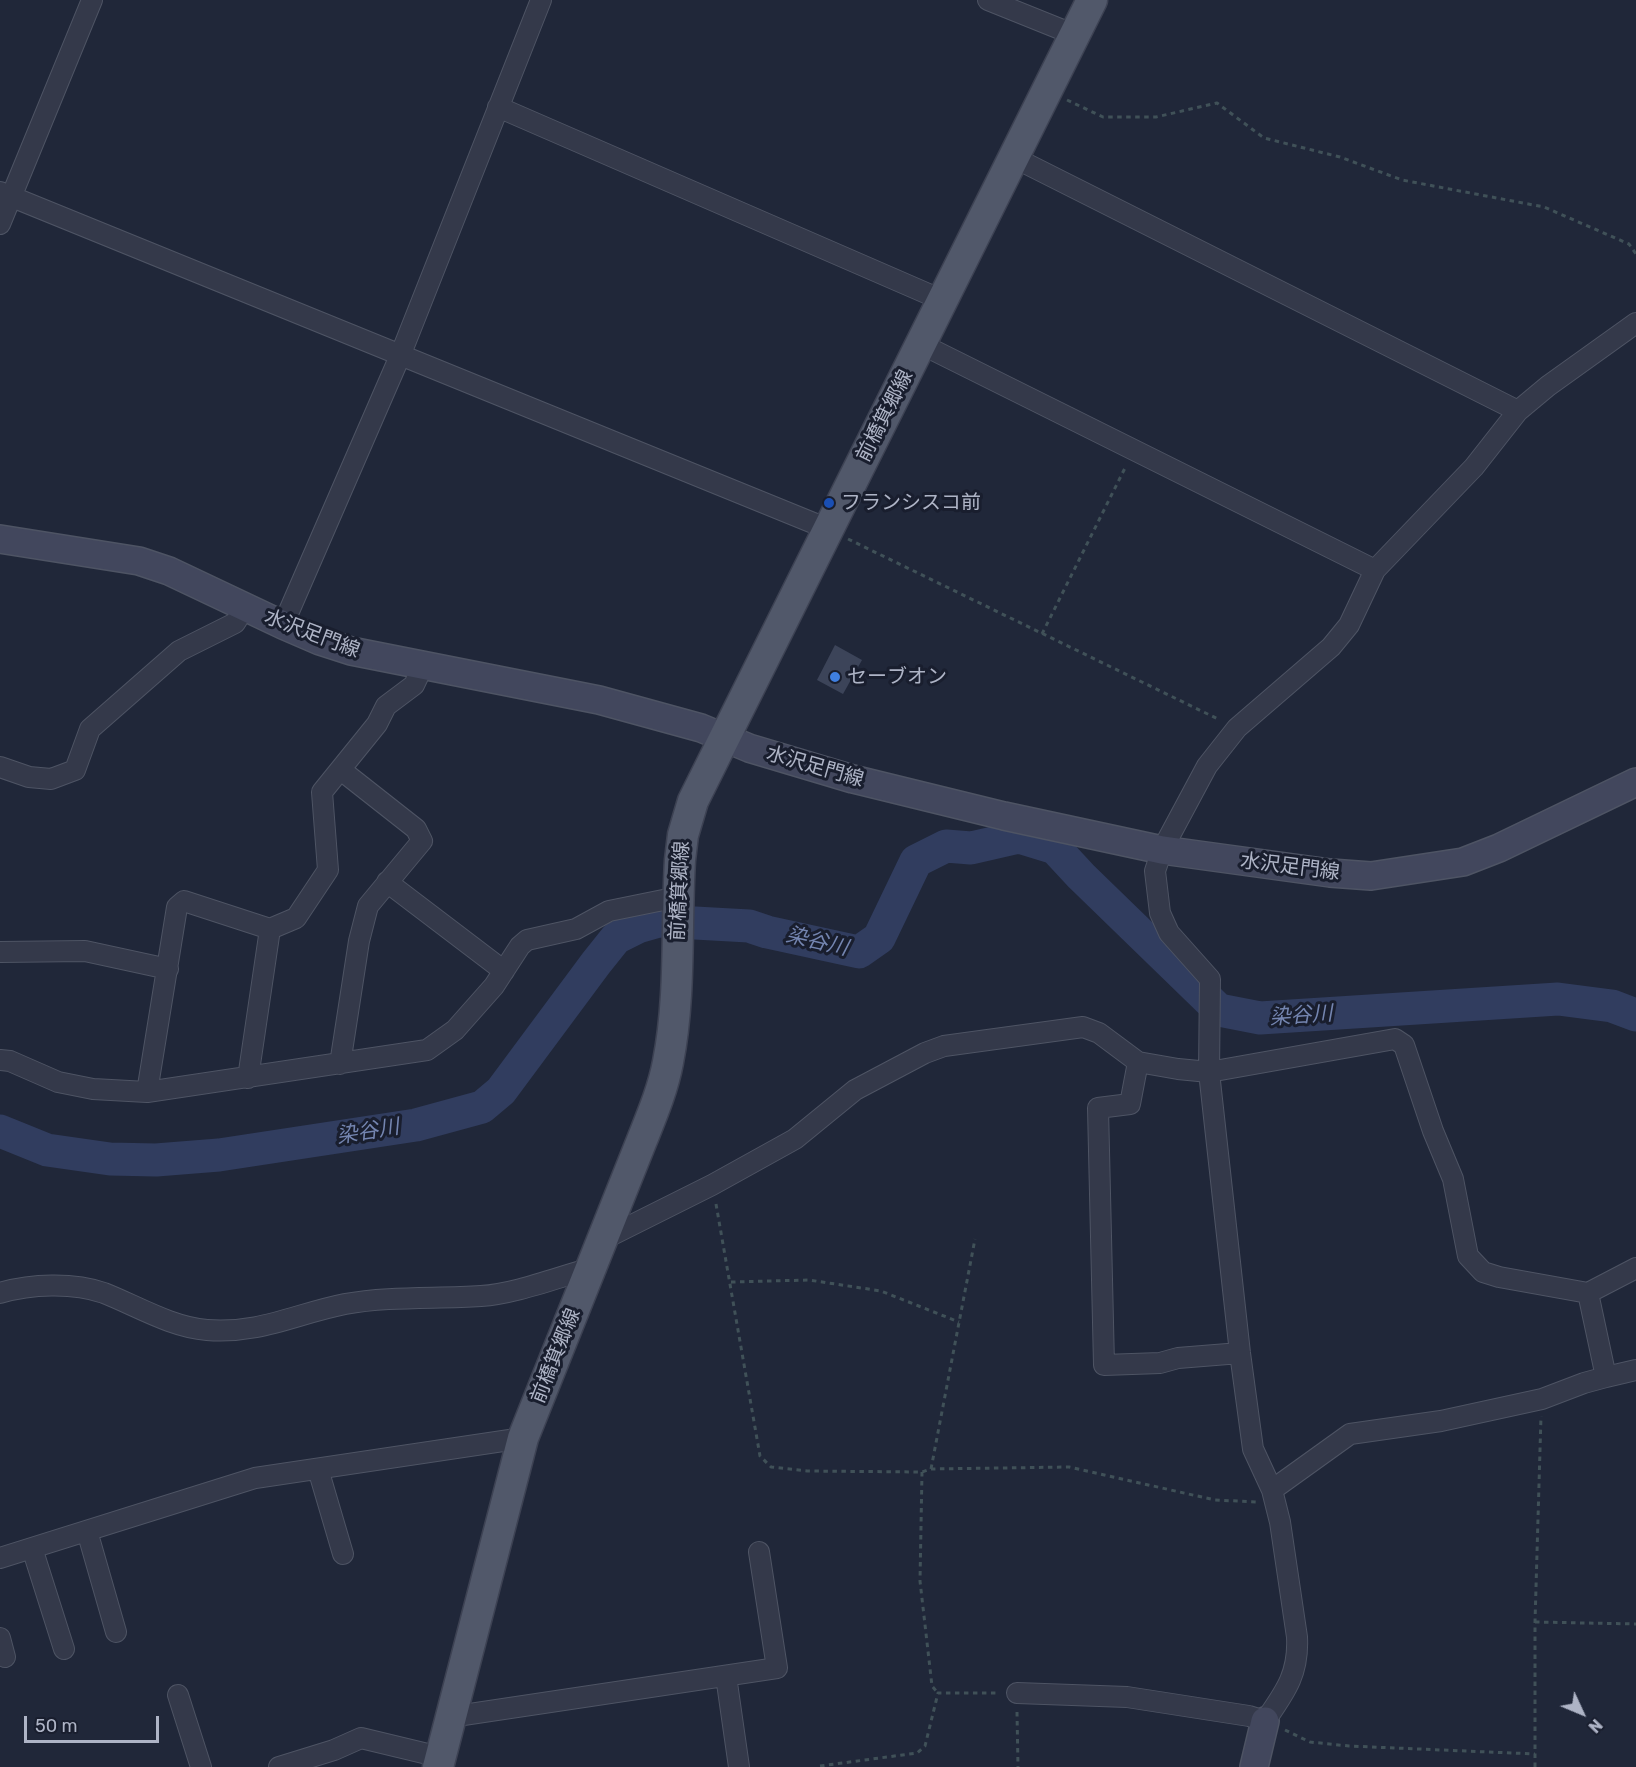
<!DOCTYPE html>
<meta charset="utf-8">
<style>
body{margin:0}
#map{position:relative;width:1636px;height:1767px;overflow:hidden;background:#202739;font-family:Rubik,sans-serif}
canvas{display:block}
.north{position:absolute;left:1552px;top:1683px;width:60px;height:60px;-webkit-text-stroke:4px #191e2e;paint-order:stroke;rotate:134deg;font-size:16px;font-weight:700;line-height:24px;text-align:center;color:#aeb4c6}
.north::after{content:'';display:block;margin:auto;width:21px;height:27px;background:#aeb4c6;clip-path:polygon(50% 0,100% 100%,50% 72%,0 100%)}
.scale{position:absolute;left:24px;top:1716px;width:135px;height:27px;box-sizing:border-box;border:3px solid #aeb4c6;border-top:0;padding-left:8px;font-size:18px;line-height:21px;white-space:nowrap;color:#aeb4c6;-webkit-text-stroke:4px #191e2e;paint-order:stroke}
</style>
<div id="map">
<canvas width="1636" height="1767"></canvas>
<div class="north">N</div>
<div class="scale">50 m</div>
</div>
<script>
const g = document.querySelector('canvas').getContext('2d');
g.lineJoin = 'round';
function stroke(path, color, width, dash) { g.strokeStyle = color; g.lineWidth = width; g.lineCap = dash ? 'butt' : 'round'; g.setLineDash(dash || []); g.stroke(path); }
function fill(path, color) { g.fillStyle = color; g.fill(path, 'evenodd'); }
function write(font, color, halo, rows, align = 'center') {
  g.font = font + ' Rubik,"Noto Sans JP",sans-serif'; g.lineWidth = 6; g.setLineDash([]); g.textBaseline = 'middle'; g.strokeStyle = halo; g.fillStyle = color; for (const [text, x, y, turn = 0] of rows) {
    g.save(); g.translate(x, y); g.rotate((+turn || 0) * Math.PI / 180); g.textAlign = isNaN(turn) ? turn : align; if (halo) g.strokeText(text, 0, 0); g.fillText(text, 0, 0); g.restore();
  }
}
const river = new Path2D(`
 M0,1131l47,19 63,9 46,1 63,-5 197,-30 66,-18 19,-16 95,-128 20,-25 22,-11 21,-6 90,5 18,6 92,20 20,-14 37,-77 30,-15 25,2 48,-11 36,11 26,28 138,134 41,8 298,-19 54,7 24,9`);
const building = new Path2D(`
 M835,645l27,15 -19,34 -26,-14z`);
const path = new Path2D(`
 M1067,100l36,17h53l61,-14 47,35 76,19 62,23 142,27 85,37 7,10
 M848,539l372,181
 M1042,634l84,-168
 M716,1204l44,252 11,11 36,4 115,1 9,-3 138,-2 146,33 42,2
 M731,1282l78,-2 72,11 78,31
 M931,1469l44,-230
 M922,1472l-2,109 12,105 6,7
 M1535,1622l101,2
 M1017,1712l1,55
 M1285,1730l25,12 39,4 186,8
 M820,1766l97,-13 8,-7 13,-53h61
 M1535,1767v-145l6,-206`);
const street = new Path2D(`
 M988,0l87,35
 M498,107l444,193
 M1015,158l503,253
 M0,192l828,337
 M0,224l92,-224
 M921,344l454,226
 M283,625l117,-269 141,-356
 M0,767l29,10 22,2 24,-9 15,-41 89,-78 56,-28 10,-16
 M387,882l117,89
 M0,952l85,-1 83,18
 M0,1060l10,1 48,21 35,7 54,3 280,-42 28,-20 39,-44 26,-40 7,-6 49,-11 33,-18 69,-14
 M1138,1062l-8,42 -32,4 6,257 56,-2 18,-5 62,-5
 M340,1064l19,-123 9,-35 54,-65 -6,-12 -75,-59
 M248,1078l22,-149
 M147,1092l30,-185 7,-6 86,28 26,-11 32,-48 -6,-78 55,-68 9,-18 28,-21 9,-19
 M604,1239l108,-54 83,-46 60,-49 70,-37 19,-7 139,-19 16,6 39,29 40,7 31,3 186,-33 9,6 29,86 20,48 15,77 15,16 16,5 89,16 18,84 30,-7
 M0,1293c30,-9 73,-11 104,0 33,13 67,34 103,37 53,4 88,-16 138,-26 44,-8 91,-5 136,-8 34,-2 77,-19 111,-28
 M1588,1293l48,-25
 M318,1469l25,85
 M1272,1490l78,-56 91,-13 101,-22 42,-16 22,-6
 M87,1531l29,101
 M32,1548l32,101
 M0,1558l255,-80 268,-40
 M0,1638l5,19
 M726,1676l13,91
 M1017,1693l110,4 122,19 16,5c20,-29 34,-47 32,-84l-17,-115 -8,-32 -19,-41 -13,-96 -31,-281 1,-93 -41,-46 -9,-20 -5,-42 7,-21 45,-84 30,-38 94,-81 18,-22 26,-55 99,-103 44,-56 30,-25 88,-63
 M178,1695l23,72
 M450,1717l327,-49 -18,-116
 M279,1767l55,-17 27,-12 79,19`);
const secondary = new Path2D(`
 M0,539l139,22 30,10 114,54 37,16 31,10 248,49 102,28 48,20 104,31 151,37 158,34 168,23 41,3 92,-14 36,-14 137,-66
 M1254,1767l11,-46`);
const primary = new Path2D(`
 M438,1767l85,-329 119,-298c10,-25 21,-51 26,-78 13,-66 8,-136 12,-202l3,-25 10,-34 399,-801`);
const markers = [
 [829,503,6,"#1a4fb4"],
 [835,677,6,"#3f7fe0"]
];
const streetNames = [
 ["前橋箕郷線",885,416,-63],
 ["水沢足門線",312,634,21],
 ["水沢足門線",815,767,16],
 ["水沢足門線",1290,867,7],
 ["前橋箕郷線",680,891,-87],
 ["前橋箕郷線",556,1356,-68]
];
const poiNames = [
 ["フランシスコ前",841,503],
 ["セーブオン",847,677]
];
const waterNames = [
 ["染谷川",817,942,13],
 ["染谷川",1301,1016,-4],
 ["染谷川",368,1132,-9]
];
stroke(river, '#313d5f', 33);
fill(building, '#3c4459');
stroke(street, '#4e5464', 22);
stroke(secondary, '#4e5464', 30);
stroke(primary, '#3d4253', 33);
stroke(path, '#405158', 3, [4.5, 4.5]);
stroke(street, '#34394a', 20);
stroke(secondary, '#42475d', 27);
stroke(primary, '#51586a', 30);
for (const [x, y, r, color] of markers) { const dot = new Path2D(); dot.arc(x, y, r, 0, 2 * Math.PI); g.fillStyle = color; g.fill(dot); stroke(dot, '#191e2e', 2); }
write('20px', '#aeb4c6', '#191e2e', streetNames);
write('20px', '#aeb4c6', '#191e2e', poiNames, 'left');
write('italic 21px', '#7485b0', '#191e2e', waterNames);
</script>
